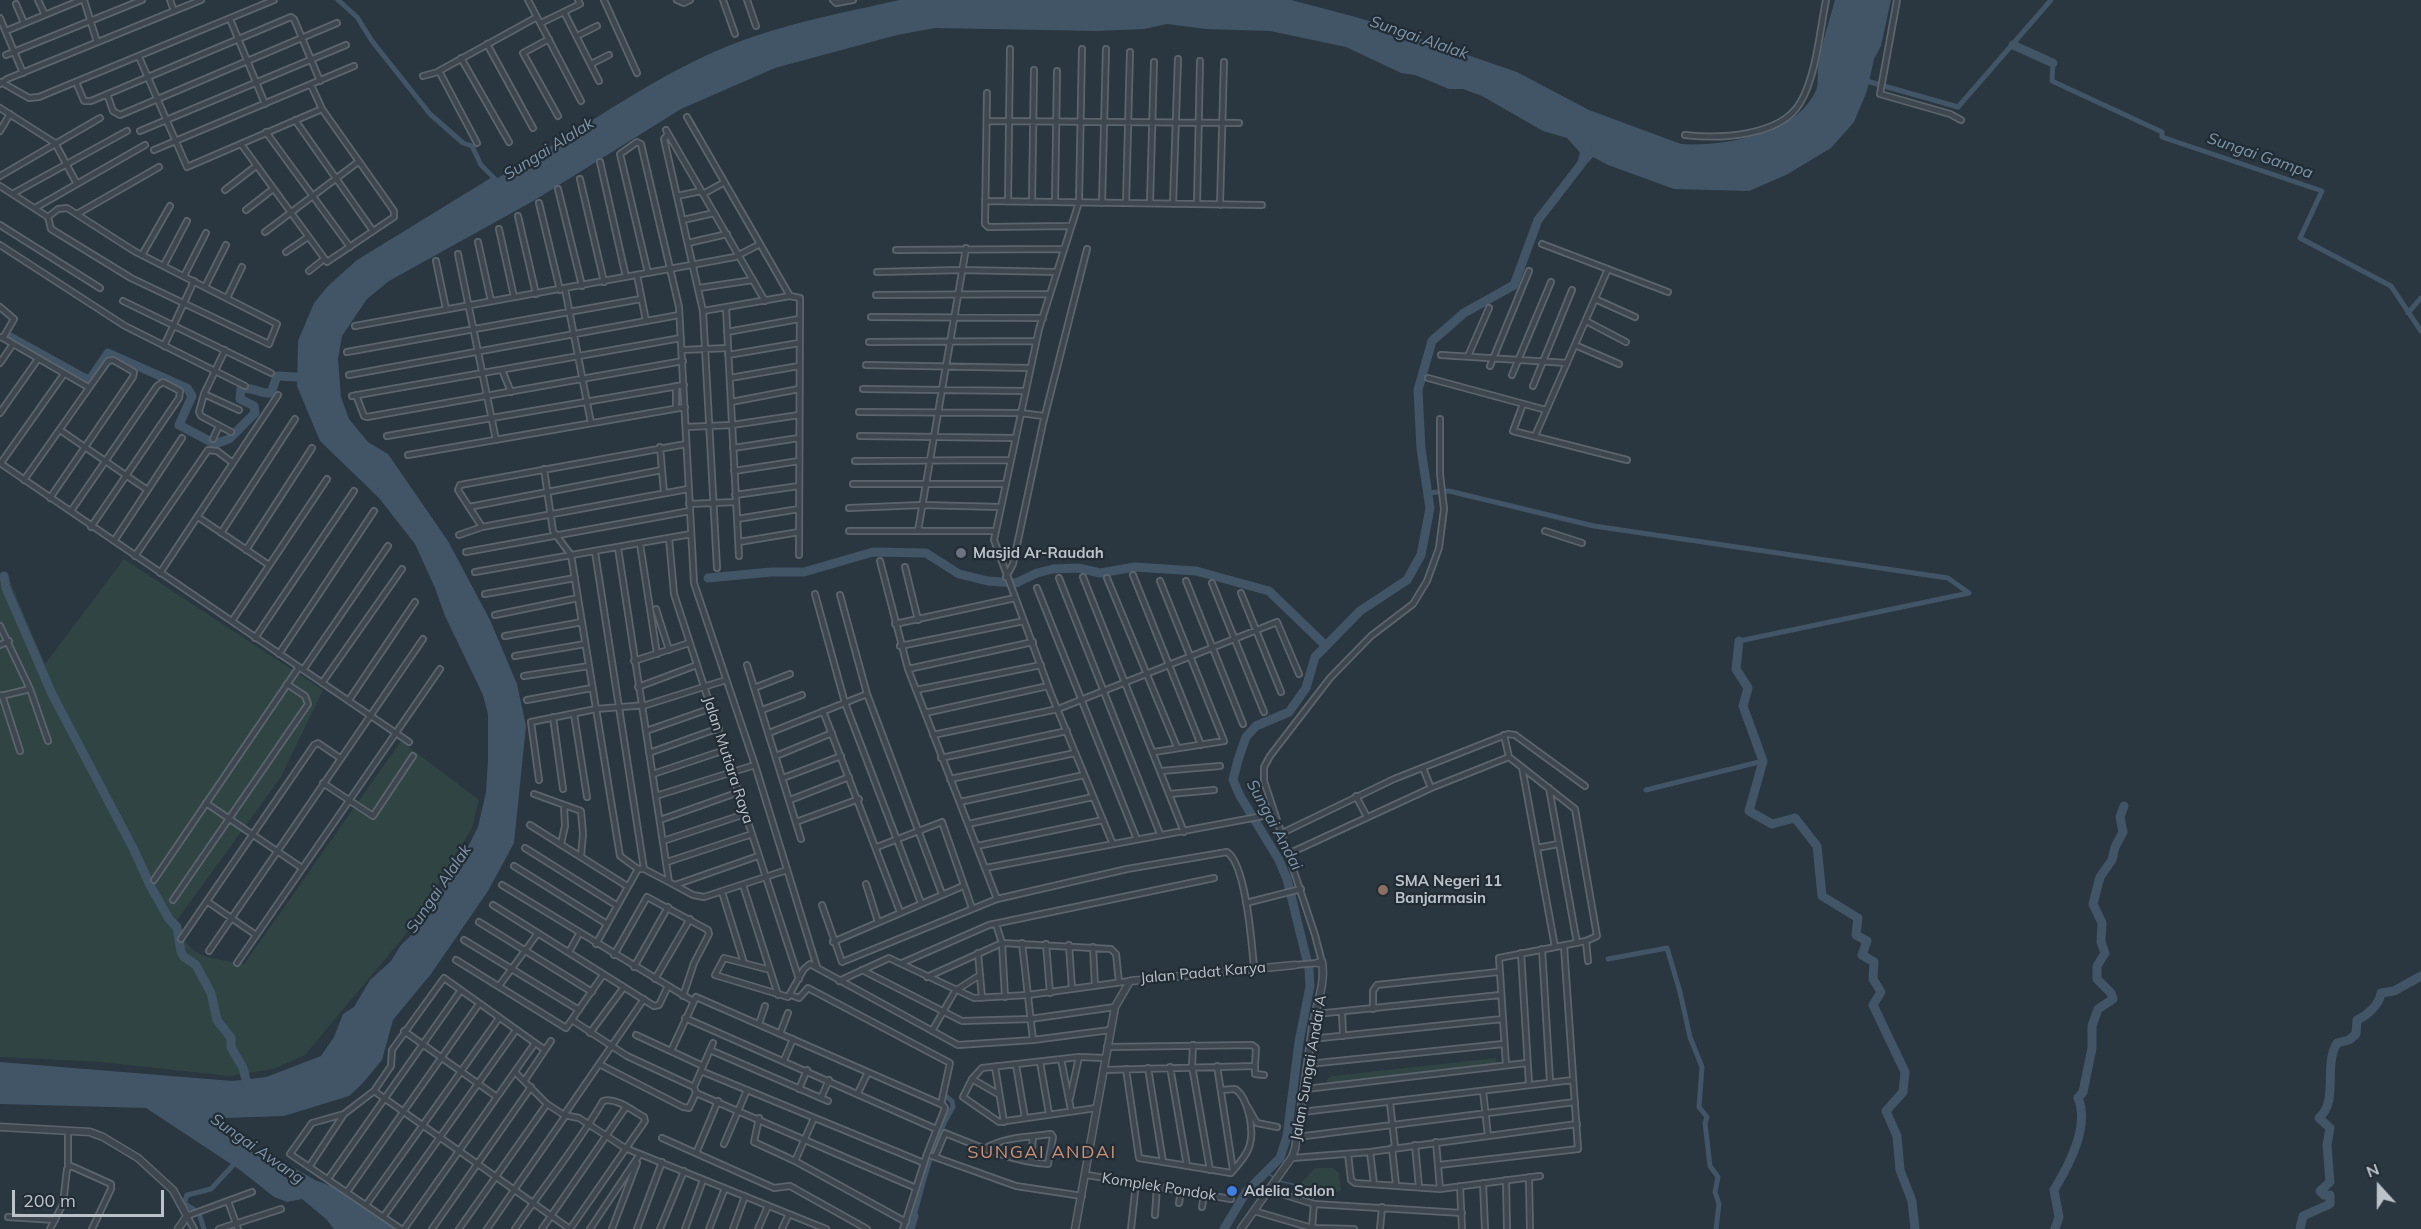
<!DOCTYPE html>
<style>
body{margin:0}
#map{position:relative;width:2421px;height:1229px;overflow:hidden;background:#2a3640;font-family:Mulish,sans-serif}
canvas{display:block}
.north{position:absolute;left:2349px;top:1157px;width:60px;height:60px;-webkit-text-stroke:4px #222c35;paint-order:stroke;rotate:339deg;font-size:16px;font-weight:700;line-height:24px;text-align:center;color:#bbc2ca}
.north::after{content:'';display:block;margin:auto;width:21px;height:27px;background:#bbc2ca;clip-path:polygon(50% 0,100% 100%,50% 72%,0 100%)}
.scale{position:absolute;left:12px;top:1190px;width:152px;height:27px;box-sizing:border-box;border:3px solid #bbc2ca;border-top:0;padding-left:8px;font-size:18px;line-height:21px;white-space:nowrap;color:#bbc2ca;-webkit-text-stroke:4px #222c35;paint-order:stroke}
</style>
<div id="map">
<canvas width="2421" height="1229"></canvas>
<div class="north">N</div>
<div class="scale">200 m</div>
</div>
<script>
const g = document.querySelector('canvas').getContext('2d');
g.lineJoin = 'round';
function fill(path, color) { g.fillStyle = color; g.fill(path, 'evenodd'); }
function stroke(path, color, width, dash) { g.strokeStyle = color; g.lineWidth = width; g.lineCap = dash ? 'butt' : 'round'; g.setLineDash(dash || []); g.stroke(path); }
function write(font, color, halo, rows, align = 'center') {
  g.font = font + ' Mulish,sans-serif'; g.lineWidth = 4.5; g.setLineDash([]); g.textBaseline = 'middle'; g.strokeStyle = halo; g.fillStyle = color; for (const [text, x, y, turn = 0] of rows) {
    g.save(); g.translate(x, y); g.rotate((+turn || 0) * Math.PI / 180); g.textAlign = isNaN(turn) ? turn : align; if (halo) g.strokeText(text, 0, 0); g.fillText(text, 0, 0); g.restore();
  }
}
const green = new Path2D(`
 M124,559l199,131 -42,87 -106,146c18,38 30,33 69,41l157,-223 78,59 -7,28 -60,99 -107,128 -31,14 -45,7 -128,-14 -101,-5v-474l9,-4 36,85z
 M1496,1058l1,8 -171,19 2,-7 4,-2z
 M1315,1168h18l6,5 2,18c-16,4 -27,0 -40,-8z`);
const water = new Path2D(`
 M900,0h391l61,16 30,9 9,7 21,4 105,36 72,38 92,34c42,3 117,-10 135,-54 3,-7 1,-15 2,-23 3,-22 11,-45 17,-67h56l-10,46 -7,13 -7,32 -13,31 -23,26 -45,27 -37,16 -75,-2 -66,-24 -15,-8 -7,8 -4,-2 2,-6 -17,-19 -24,-7 -61,-35 -19,-7h-14l-34,-14 -14,-2 -55,-26 -76,-16 -64,-2 -39,-5 -23,5 -47,2 -162,-3 -38,7 -122,33 -94,41 -146,91 -146,81 -22,18 -25,37 -4,23 3,38 8,22 19,23 20,12 60,87 42,79 27,64 9,42 -12,117 -26,48 -57,83 -38,46 -11,40 -20,24 -13,12 -65,20 -59,2 -3,5 6,10 34,26 20,2 33,19 16,6 64,43h-61l-8,-10 -24,-20 -15,3 -13,-5 -34,-27 -94,-62 -146,-4v-42l233,19 33,-4 55,-21 13,-19 9,-23 11,-7 16,-27 21,-19 10,-16 21,-20 18,-27 3,-12 17,-23 18,-36 8,-35 2,-33v-45l-5,-19 -38,-79 -10,-28 -20,-44 -36,-46 -59,-57 -23,-55 1,-45 16,-38 14,-17 29,-26 137,-84v4c72,-40 138,-90 213,-125 60,-28 129,-41 193,-55z`);
const stream = new Path2D(`
 M1267,1173l8,5
 M1279,1181l31,7 3,4v9`);
const canal = new Path2D(`
 M338,0l19,17 15,24 58,73 33,29 9,3 9,19 18,18
 M2053,63l-1,18 110,51v5l160,54 -22,47 91,48 30,45
 M1863,80l95,27 93,-107
 M2408,313l13,-15
 M1427,493l22,-2 145,35 354,52 21,15 -230,48
 M1646,790l117,-29
 M1608,959l59,-11 13,44 10,45 12,30 -3,40 8,10 -2,6 5,43 8,11 -3,15 4,12 -3,25
 M914,1216c10,-36 19,-77 39,-109l-1,-6 -8,-6 1,-5
 M204,1229l-5,-16 -15,-10 3,-8 24,-6 26,-28`);
const river = new Path2D(`
 M2013,45l40,18
 M10,337l76,42 5,-1 17,-25 79,35 5,8 -13,29 36,19 14,-5 26,-26 -1,-7 -14,-7 1,-10c11,-3 19,5 30,4l6,-17 20,1 11,5
 M4,576l2,12 46,106 82,156 17,37 18,32 8,8 4,25 3,5 12,8 15,28 6,27 14,18v9l12,21 6,24
 M708,578l63,-6h33l69,-20 53,1 33,21 29,7 28,2 21,-10 16,-4 25,-1 22,5 35,-6 61,4 73,20 57,55
 M1739,641l-3,28 12,19 -5,18 20,55 -14,50 23,13 23,-6 22,28 5,50 36,22 -2,17 11,6 -5,14 12,7 -1,17 8,13 -8,13 32,67 -2,20 -17,19 11,25 3,34 12,31 3,28
 M910,1229l4,-13
 M1224,1229l22,-37 34,-34 7,-22 12,-94 11,-56 -1,-17 -22,-90 -8,-19 -39,-64 -7,-16 5,-20 8,-23 10,-11 33,-14 17,-24 9,-31 45,-46 47,-31 14,-25 9,-47 -9,-59 -3,-59 14,-49 32,-28 50,-28 24,-65 44,-57 4,-17
 M2055,1229l4,-12 -5,-27c15,-25 36,-64 24,-92l5,-6 9,-44v-22l6,-17 15,-10 -2,-6 -14,-14v-13l8,-13 -4,-11 1,-19 -9,-19 7,-27 12,-17 3,-13 8,-15 -3,-15 4,-11
 M2300,1229l3,-13 27,-12v-9h-6l-4,-4 10,-9 -3,-37 3,-17 -11,-10c20,-17 4,-52 18,-75l12,-3 7,-6 1,-14c11,-5 22,-15 24,-27l13,-2 27,-15`);
const minor = new Path2D(`
 M38,0l7,15
 M84,0l13,42
 M170,0l4,11
 M528,0l53,101
 M604,0l33,73
 M677,0l7,3 6,-3
 M723,0l12,34
 M747,0l9,26
 M833,0l3,3 17,-3
 M1897,0l-17,94 70,20 11,6
 M16,4l8,19
 M564,12l35,69
 M0,18l23,55
 M230,19l35,85
 M541,23l39,-19 -2,-4
 M6,31l75,-31
 M577,36l20,-10
 M549,39l-26,14 35,63
 M487,44l46,84
 M1082,49l-3,153 -40,127 -45,211 57,154 61,148
 M6,55l136,-55
 M139,57l48,110 135,-58
 M461,58l48,84
 M591,64l18,-9
 M423,76l15,-4
 M1,82l28,16 10,-1 235,-97
 M76,82l8,19h7l200,-84 3,2 26,62
 M0,84l7,-5 194,-79
 M987,93l-2,131 3,3 81,-1
 M107,94l6,17 7,4 217,-92
 M0,108l55,35 22,41
 M687,117l103,179
 M295,120l78,111
 M987,121l252,2
 M666,130l99,171
 M0,131l10,-17
 M140,131l206,-86
 M266,132l84,115
 M668,134l-4,5 39,172 14,257
 M1685,135c33,4 95,2 115,-32 16,-26 20,-73 26,-103
 M477,143l-38,-72 98,-54
 M241,144l86,118 67,-45v-6l-72,-102 -11,-24
 M154,150l200,-84
 M600,162l26,115
 M0,176l100,-58
 M580,179l24,103
 M0,186l48,31 3,12 80,49 138,66 8,-20 -143,-73 -67,-43 -9,1 -10,8
 M558,189l24,97
 M225,190l31,-24
 M14,193l113,-62
 M703,194l20,-11
 M677,196l24,-5
 M985,201l277,4
 M1008,202l2,-153
 M1032,202l2,-132
 M1055,202l2,-131
 M539,203l21,87
 M1102,203l4,-154
 M1126,203l4,-151
 M1150,203l4,-141
 M1173,204l5,-145
 M1197,204l3,-143
 M1220,205l4,-143
 M35,208l110,-63
 M246,210l27,-21
 M77,214l82,-47
 M518,216l18,78
 M683,220l31,-7
 M0,225l100,63
 M499,229l15,68
 M265,232l93,-70
 M478,242l13,59
 M688,243l39,-9
 M1542,244l126,48
 M0,245l125,81 120,60
 M896,250l166,-1
 M286,252l22,-15
 M458,254l38,186
 M142,255l28,-49
 M436,261l10,48
 M164,265l23,-44
 M309,271l15,-12
 M877,272l84,-2 96,2
 M648,273l-28,-119 17,-12 4,2 38,163 15,276 61,182 62,202
 M637,275l9,46
 M184,276l22,-43
 M205,287l21,-42
 M699,288l54,-8
 M565,289l26,134
 M876,295l174,-1
 M227,298l15,-31
 M1595,299l40,18
 M123,301l148,72
 M0,307l14,12 -11,19 -3,-1
 M726,308l13,248
 M703,311l87,-15 10,2 -1,257
 M871,317l172,1
 M1586,321l40,21
 M355,326l380,-69 25,-13
 M727,332l72,-13
 M3,338l85,49
 M869,342l167,-1
 M1575,345l44,19
 M164,346l30,-65
 M225,350l-21,44 -5,18 2,4 30,16
 M682,350l46,-2
 M347,352l294,-53
 M728,355l71,-12
 M1441,355l126,8
 M1468,356l21,-48
 M0,363l13,-19
 M866,365l164,3
 M1490,366l39,-95
 M502,370l9,22
 M349,375l330,-60
 M1512,375l39,-93
 M730,378l69,-12
 M1428,378l118,32
 M676,386v22
 M1533,386l39,-96
 M863,389l162,2
 M204,394l35,16
 M356,395l8,21 3,1 316,-56
 M352,396l329,-58
 M731,402l68,-13
 M1523,404l-10,27 114,29
 M859,412l161,1 24,3
 M0,413l38,-54
 M686,427l46,-2 67,-10
 M60,430l86,59
 M387,436l297,-51
 M860,436l155,2
 M1535,436l73,-167
 M213,439l6,-13
 M660,447l4,46
 M733,448l66,-10
 M408,455l277,-48
 M855,461l156,-1
 M0,463l409,279
 M1,463l63,-89
 M544,469l9,62 18,24 49,301 18,13h6l25,13
 M734,471l65,-10
 M24,480l84,-119 5,-1 21,12 -1,5 -83,121
 M853,484h153
 M735,495l64,-9
 M689,504l47,-2
 M469,507l193,-37
 M849,508l73,-3 78,2
 M71,511l86,-125 6,-4 17,9 -1,7 -88,129
 M198,517l71,48
 M737,519l62,-10
 M482,527l-24,-37 2,-5 226,-41
 M849,531h147
 M918,531l48,-283
 M1545,531l37,12
 M221,533l74,-114
 M459,535l23,-8 206,-38
 M669,538l5,56 125,385
 M114,541l68,-103
 M739,542l60,-10
 M640,544l17,110
 M618,548l51,334 24,13 11,2 83,-27
 M246,550l66,-102
 M466,552l224,-41
 M595,552l49,317
 M135,556l73,-106 9,1 16,12
 M880,561l28,108 89,230
 M905,567l13,53
 M475,572l216,-38
 M160,573l118,-178
 M1133,575l68,170
 M1006,577l7,-13 30,-141 44,-174
 M1083,577l101,255
 M1059,578l101,256
 M1107,578l70,169
 M1186,581l57,143
 M1212,583l52,129
 M1037,588l99,249
 M1241,593l40,99
 M485,594l90,-16
 M815,594l30,109 76,200
 M840,595l27,99 75,200
 M656,609l13,41
 M495,615l83,-17
 M232,621l95,-142
 M895,624l120,-26
 M0,626l30,63 18,52
 M505,636l77,-14
 M255,638l99,-147
 M0,645l9,-4
 M900,646l124,-25
 M279,654l95,-143
 M515,656l70,-12
 M634,661l55,-18
 M747,665l54,174
 M908,669l125,-27
 M303,670l85,-124
 M524,676l65,-10
 M322,683l80,-114
 M638,687l59,-22
 M754,688l36,-14
 M916,690l125,-25
 M2,695l18,56
 M1,696l29,-7
 M349,700l66,-98
 M527,700l65,-12
 M762,710l40,-15
 M823,711l77,201
 M925,713l123,-27
 M574,714l13,83
 M553,717l10,72
 M646,731l66,-23
 M769,733l98,-39
 M933,735l125,-26 219,-87 22,52
 M1504,735l5,22 66,52 22,127 -11,5 -87,17 7,107
 M1154,752l70,-11 -64,-160
 M649,753l70,-25
 M776,756l56,-23
 M941,758l126,-27
 M1522,767l33,180
 M1423,768l8,20
 M1161,771l59,-5
 M653,774l72,-24
 M783,778l58,-22
 M950,779l125,-26
 M539,780l-8,-58 65,-13 50,-4 80,-25
 M323,783l50,33 40,-60
 M1549,788l28,155
 M534,794l47,17 2,23 -2,22
 M1169,794l45,-4
 M656,796l99,-31
 M1356,796l11,21
 M790,800l59,-23
 M960,802l124,-27
 M206,803l96,65
 M660,820l79,-28
 M796,822l63,-23
 M968,824l125,-27
 M530,825l97,61
 M1280,834l114,-55 114,-45 7,1 70,51
 M663,841l82,-27
 M561,844l4,-18 -1,-21
 M977,846l126,-26
 M877,847l65,-25 30,86
 M525,848l91,57
 M1537,848l21,-4
 M1288,854l143,-66 78,-31
 M667,862l85,-28
 M514,866l93,58
 M985,868l289,-54
 M154,880l145,-213
 M866,884l12,38
 M502,885l191,116
 M675,885l83,-29
 M743,885l35,110
 M722,892l22,71
 M173,900l135,-196 -3,-8 -18,-12
 M208,902l48,33
 M1246,903l55,-14
 M493,905l161,101 5,-1 8,-17
 M822,905l20,57 155,-63 130,-30 100,-17c19,12 25,93 27,116
 M479,922l113,70
 M996,924l6,19 3,54
 M181,939l133,-194 4,-2 22,15
 M464,940l115,70
 M1586,941l2,20
 M833,942l130,-56
 M1022,943l11,97
 M596,944l42,-75
 M1046,944l4,49
 M1069,945l3,44
 M1093,947l2,39
 M1542,949l8,132
 M209,951l214,-312
 M569,952l10,-18
 M978,953l4,45
 M1521,953l8,131
 M614,955l33,-58 61,33 1,4 -15,29 -11,33
 M456,960l110,68 37,-53
 M1322,962l-7,-27 -51,-154v-14l6,-11 60,-78 41,-42 42,-32 14,-23 12,-33 5,-39 -4,-35v-55
 M237,963l203,-294
 M902,963l87,-38 225,-47
 M1295,965l22,-2
 M634,967l34,-60
 M770,970l-46,-12 -9,17 73,22 16,-28 6,-5 148,81 75,-5 77,-10
 M862,970l100,51 68,-2 85,-12
 M927,977l75,-34 109,6 5,5 3,28
 M655,979l35,-60
 M839,981l50,-23 85,40 54,-3 102,-14
 M499,986l39,-53
 M791,995l8,3 9,-10 142,75 -9,41
 M1373,1009v-18l4,-6 121,-13
 M1342,1012l1,24
 M1316,1014l184,-19
 M685,1018l251,111
 M572,1020l55,36 67,31
 M759,1024l6,-18
 M404,1031l93,66
 M932,1031l23,-40 25,-16
 M590,1033l34,-46
 M780,1034l8,-21
 M636,1035l67,31
 M1311,1039l191,-20
 M713,1043l-19,44 2,6 220,95
 M1193,1045l-1,21 18,104
 M1107,1047l145,-2 4,3 -1,18
 M710,1050l118,51
 M671,1051l25,-54 247,108 2,3 -18,46 -24,75
 M1061,1059l10,51
 M784,1060l9,-21
 M1040,1062l9,52
 M599,1064l84,43 6,1 7,-15
 M1308,1064l195,-20
 M1016,1065l9,53
 M1217,1066l16,104
 M995,1067l9,55
 M1170,1067l17,99
 M1148,1068l15,94
 M1126,1069l13,89 92,15c7,-8 17,-19 19,-29 4,-15 -2,-47 -15,-55l-14,1
 M1103,1070l152,-4v8l9,1
 M701,1071l223,92
 M515,1072l32,32 17,11 15,3 46,30 201,81
 M972,1079l26,15
 M525,1080l26,-39
 M799,1089l8,-19
 M1306,1089l221,-26
 M374,1091l196,138 75,-108 -1,-4c-11,-6 -28,-20 -41,-16 -26,45 -59,85 -88,128
 M1483,1091l5,45
 M858,1093l10,-21
 M821,1098l8,-18
 M1070,1098l9,-41
 M1390,1103l5,44
 M1247,1106l10,17 20,4
 M1096,1108l-97,14 -36,-25 9,-18 10,-11 97,-11 26,1
 M1302,1112l271,-32
 M564,1115l80,-116
 M759,1118l-5,24 41,19 111,61
 M1297,1137l278,-35
 M662,1138l112,50 16,-2 77,43
 M1436,1142l4,47
 M724,1144l23,-54
 M1415,1145l4,42
 M1392,1148l4,37
 M697,1151l21,-50
 M1370,1152l4,32
 M1348,1154l3,26 4,3 85,6 100,-13
 M932,1156l84,30 66,10
 M935,1157l10,-24c32,13 69,29 103,31l5,-27 -2,-3c-21,3 -47,3 -65,14
 M1292,1158l78,-6 207,-28
 M795,1161l19,-43
 M1031,1161l2,-25
 M1439,1165l139,-16 -14,-203
 M68,1166v-34
 M309,1167l35,-53
 M1087,1175l144,24
 M1529,1177l1,52
 M328,1179l133,-189
 M1506,1180l1,49
 M1483,1183l2,46
 M1460,1186l2,43
 M1269,1190l45,14 148,9
 M347,1192l132,-188
 M228,1201l10,28
 M1179,1203l2,-13
 M366,1205l133,-187
 M1202,1207l2,-13
 M1254,1211l58,17 42,1
 M1155,1215l2,-29
 M384,1216l132,-186
 M8,1217l47,3
 M1312,1228l2,-24
 M50,1229l13,-25 4,-35 4,-3 40,18v5l-19,40
 M194,1229l-7,-13 65,-24
 M219,1229l62,-20
 M401,1229l-111,-75 22,-31 32,-9 30,-23 17,-25 1,-16 52,-72 101,72
 M404,1229l131,-186
 M432,1229l99,-142
 M459,1229l88,-125
 M487,1229l79,-114
 M542,1229l84,-122
 M590,1229l50,-75
 M612,1229l25,-66
 M637,1229l25,-67
 M660,1229l24,-58
 M685,1229l18,-49
 M709,1229l16,-41
 M733,1229l12,-33
 M758,1229l10,-23
 M782,1229l7,-15
 M1131,1229l5,-46
 M1380,1229l2,-22`);
const tertiary = new Path2D(`
 M0,1127l90,5 13,5 35,21 35,32 14,26 -9,13
 M1075,1229l40,-222 15,-26 165,-16
 M1241,1229l51,-72 3,-8c6,-40 12,-80 17,-119 3,-24 14,-44 10,-68l-5,1`);
const markers = [
 [961,553,6,"#6b7280"],
 [1383,890,6,"#8d6e63"],
 [1232,1191,6,"#3f7fe0"]
];
const poiNames = [
 ["Masjid Ar-Raudah",973,553],
 ["SMA Negeri 11",1395,881],
 ["Banjarmasin",1395,898],
 ["Adelia Salon",1244,1191]
];
const streetNames = [
 ["Jalan Mutiara Raya",728,760,72],
 ["Jalan Padat Karya",1203,973,-5],
 ["Jalan Sungai Andai A",1309,1068,-80],
 ["Komplek Pondok",1159,1187,9]
];
const waterNames = [
 ["Sungai Alalak",1419,38,19],
 ["Sungai Alalak",549,149,-32],
 ["Sungai Gampa",2260,156,19],
 ["Sungai Andai",1274,825,62],
 ["Sungai Alalak",439,889,-56],
 ["Sungai Awang",257,1149,35]
];
const quarterNames = [
 ["SUNGAI ANDAI",1042,1153]
];
fill(green, '#2f4443');
fill(water, '#415567');
stroke(stream, '#415567', 1.5);
stroke(canal, '#415567', 5);
stroke(river, '#415567', 9);
stroke(minor, '#5c656d', 8);
stroke(tertiary, '#5c656d', 9);
stroke(minor, '#3e4750', 4.5);
stroke(tertiary, '#3e4750', 6);
for (const [x, y, r, color] of markers) { const dot = new Path2D(); dot.arc(x, y, r, 0, 2 * Math.PI); g.fillStyle = color; g.fill(dot); stroke(dot, '#222c35', 2); }
write('bold 15px', '#bbc2ca', '#222c35', poiNames, 'left');
write('15px', '#bbc2ca', '#222c35', streetNames);
write('italic 16px', '#7f96aa', '#222c35', waterNames);
g.letterSpacing = '1.5px';
write('18px', '#cb9075', '#222c35', quarterNames);
g.letterSpacing = '0px';
</script>
